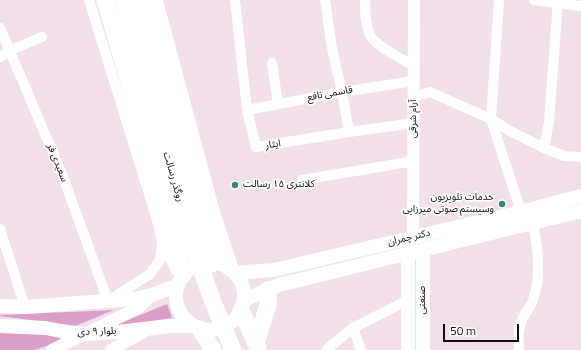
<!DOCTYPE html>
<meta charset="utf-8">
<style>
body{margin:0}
#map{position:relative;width:581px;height:350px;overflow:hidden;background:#f1e0ea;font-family:"Titillium Web",sans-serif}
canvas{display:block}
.scale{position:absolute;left:443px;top:324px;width:76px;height:18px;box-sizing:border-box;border:2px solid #120d10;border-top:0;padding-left:5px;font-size:12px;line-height:14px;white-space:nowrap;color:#120d10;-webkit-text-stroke:3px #fff;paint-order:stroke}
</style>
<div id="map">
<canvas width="581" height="350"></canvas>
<div class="scale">50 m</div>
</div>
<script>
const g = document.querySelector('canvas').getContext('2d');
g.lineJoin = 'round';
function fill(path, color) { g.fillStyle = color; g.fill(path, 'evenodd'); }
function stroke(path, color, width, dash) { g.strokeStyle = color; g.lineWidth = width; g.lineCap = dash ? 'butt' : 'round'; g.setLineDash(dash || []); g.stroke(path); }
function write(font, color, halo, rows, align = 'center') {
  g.font = font + ' "Titillium Web","Noto Sans Arabic",sans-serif'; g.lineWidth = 3.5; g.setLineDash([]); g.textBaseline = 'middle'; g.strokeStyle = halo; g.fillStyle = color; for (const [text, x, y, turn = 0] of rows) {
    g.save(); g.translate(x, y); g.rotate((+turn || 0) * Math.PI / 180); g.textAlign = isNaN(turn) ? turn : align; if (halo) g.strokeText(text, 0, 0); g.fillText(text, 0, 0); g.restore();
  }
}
const green = new Path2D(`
 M167,304l5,14 -61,9z
 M114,310l-39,16 -75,-10v-1z
 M57,331l5,6 -3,5 -25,8h-34v-18z`);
const minor = new Path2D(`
 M235,0l12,110 9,37 93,-15 65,-9
 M325,0l7,48 10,44 7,40
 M365,0c0,11 0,24 5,35 4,10 34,25 44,31
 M499,0l-8,119 30,93
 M534,0l47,6
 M0,28l62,146 46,127 42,-27 10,-14 2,-18 -5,-22 -68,-220
 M0,57l9,-6 33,-14
 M272,63l6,41
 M414,97l16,-5 61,27 19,12 34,17 20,8 17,1
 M247,110l95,-18 72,-11
 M544,148l5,-26 9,-122
 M302,180l112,-19
 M0,229l25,78
 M162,242l14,29
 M353,328l8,22
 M326,350l27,-22 55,-28
 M519,350c-1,-13 -1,-25 6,-36 2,-4 5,-7 7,-11 10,-26 6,-54 1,-80`);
const tertiary = new Path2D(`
 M413,237l1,-237
 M52,350l86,-42 14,-13
 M111,350l38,-21`);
const secondary = new Path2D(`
 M423,249v101
 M408,253v97
 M176 296a34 34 0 1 1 68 0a34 34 0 1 1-68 0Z
 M235,273l39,-3 247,-58 60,-16
 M244,300l35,-15 302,-74
 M0,306l25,1 108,-8 19,-4 26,-10
 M0,326l46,2 14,3 23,3 34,-2 53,-6h24`);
const trunk = new Path2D(`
 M105,0l66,227 12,48
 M123,0l68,242 24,65 18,43
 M137,0l74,264
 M154,0l58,214 18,54
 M241,310l17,38
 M200,329l13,21
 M256,343l12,-38v-15`);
const markers = [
 [235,185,4,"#3c8278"],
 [502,204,4,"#3c8278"]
];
const streetNames = [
 ["قاسمی نافع",330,94,-10],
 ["آرام شرقی",414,119,-90],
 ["ایثار",273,145,-9],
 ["سعیدی فر",57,163,68],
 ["روگذر رسالت",173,177,74],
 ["دکتر چمران",409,238,-13],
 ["صنعتی",423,300,-90],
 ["بلوار ۹ دی",97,332,-2]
];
const poiNames = [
 ["کلانتری ۱۵ رسالت",243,185],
 ["خدمات تلویزیون",494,198,"right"],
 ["وسیستم صوتی میرزایی",494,210,"right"]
];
fill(green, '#da9fc5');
stroke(minor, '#fff', 10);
stroke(tertiary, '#fff', 12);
stroke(secondary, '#fff', 14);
stroke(trunk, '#fff', 17);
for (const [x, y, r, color] of markers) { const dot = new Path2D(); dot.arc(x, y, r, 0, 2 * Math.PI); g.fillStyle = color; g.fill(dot); stroke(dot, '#fff', 1.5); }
write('10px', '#120d10', '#fff', streetNames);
write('10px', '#120d10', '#fff', poiNames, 'left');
</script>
